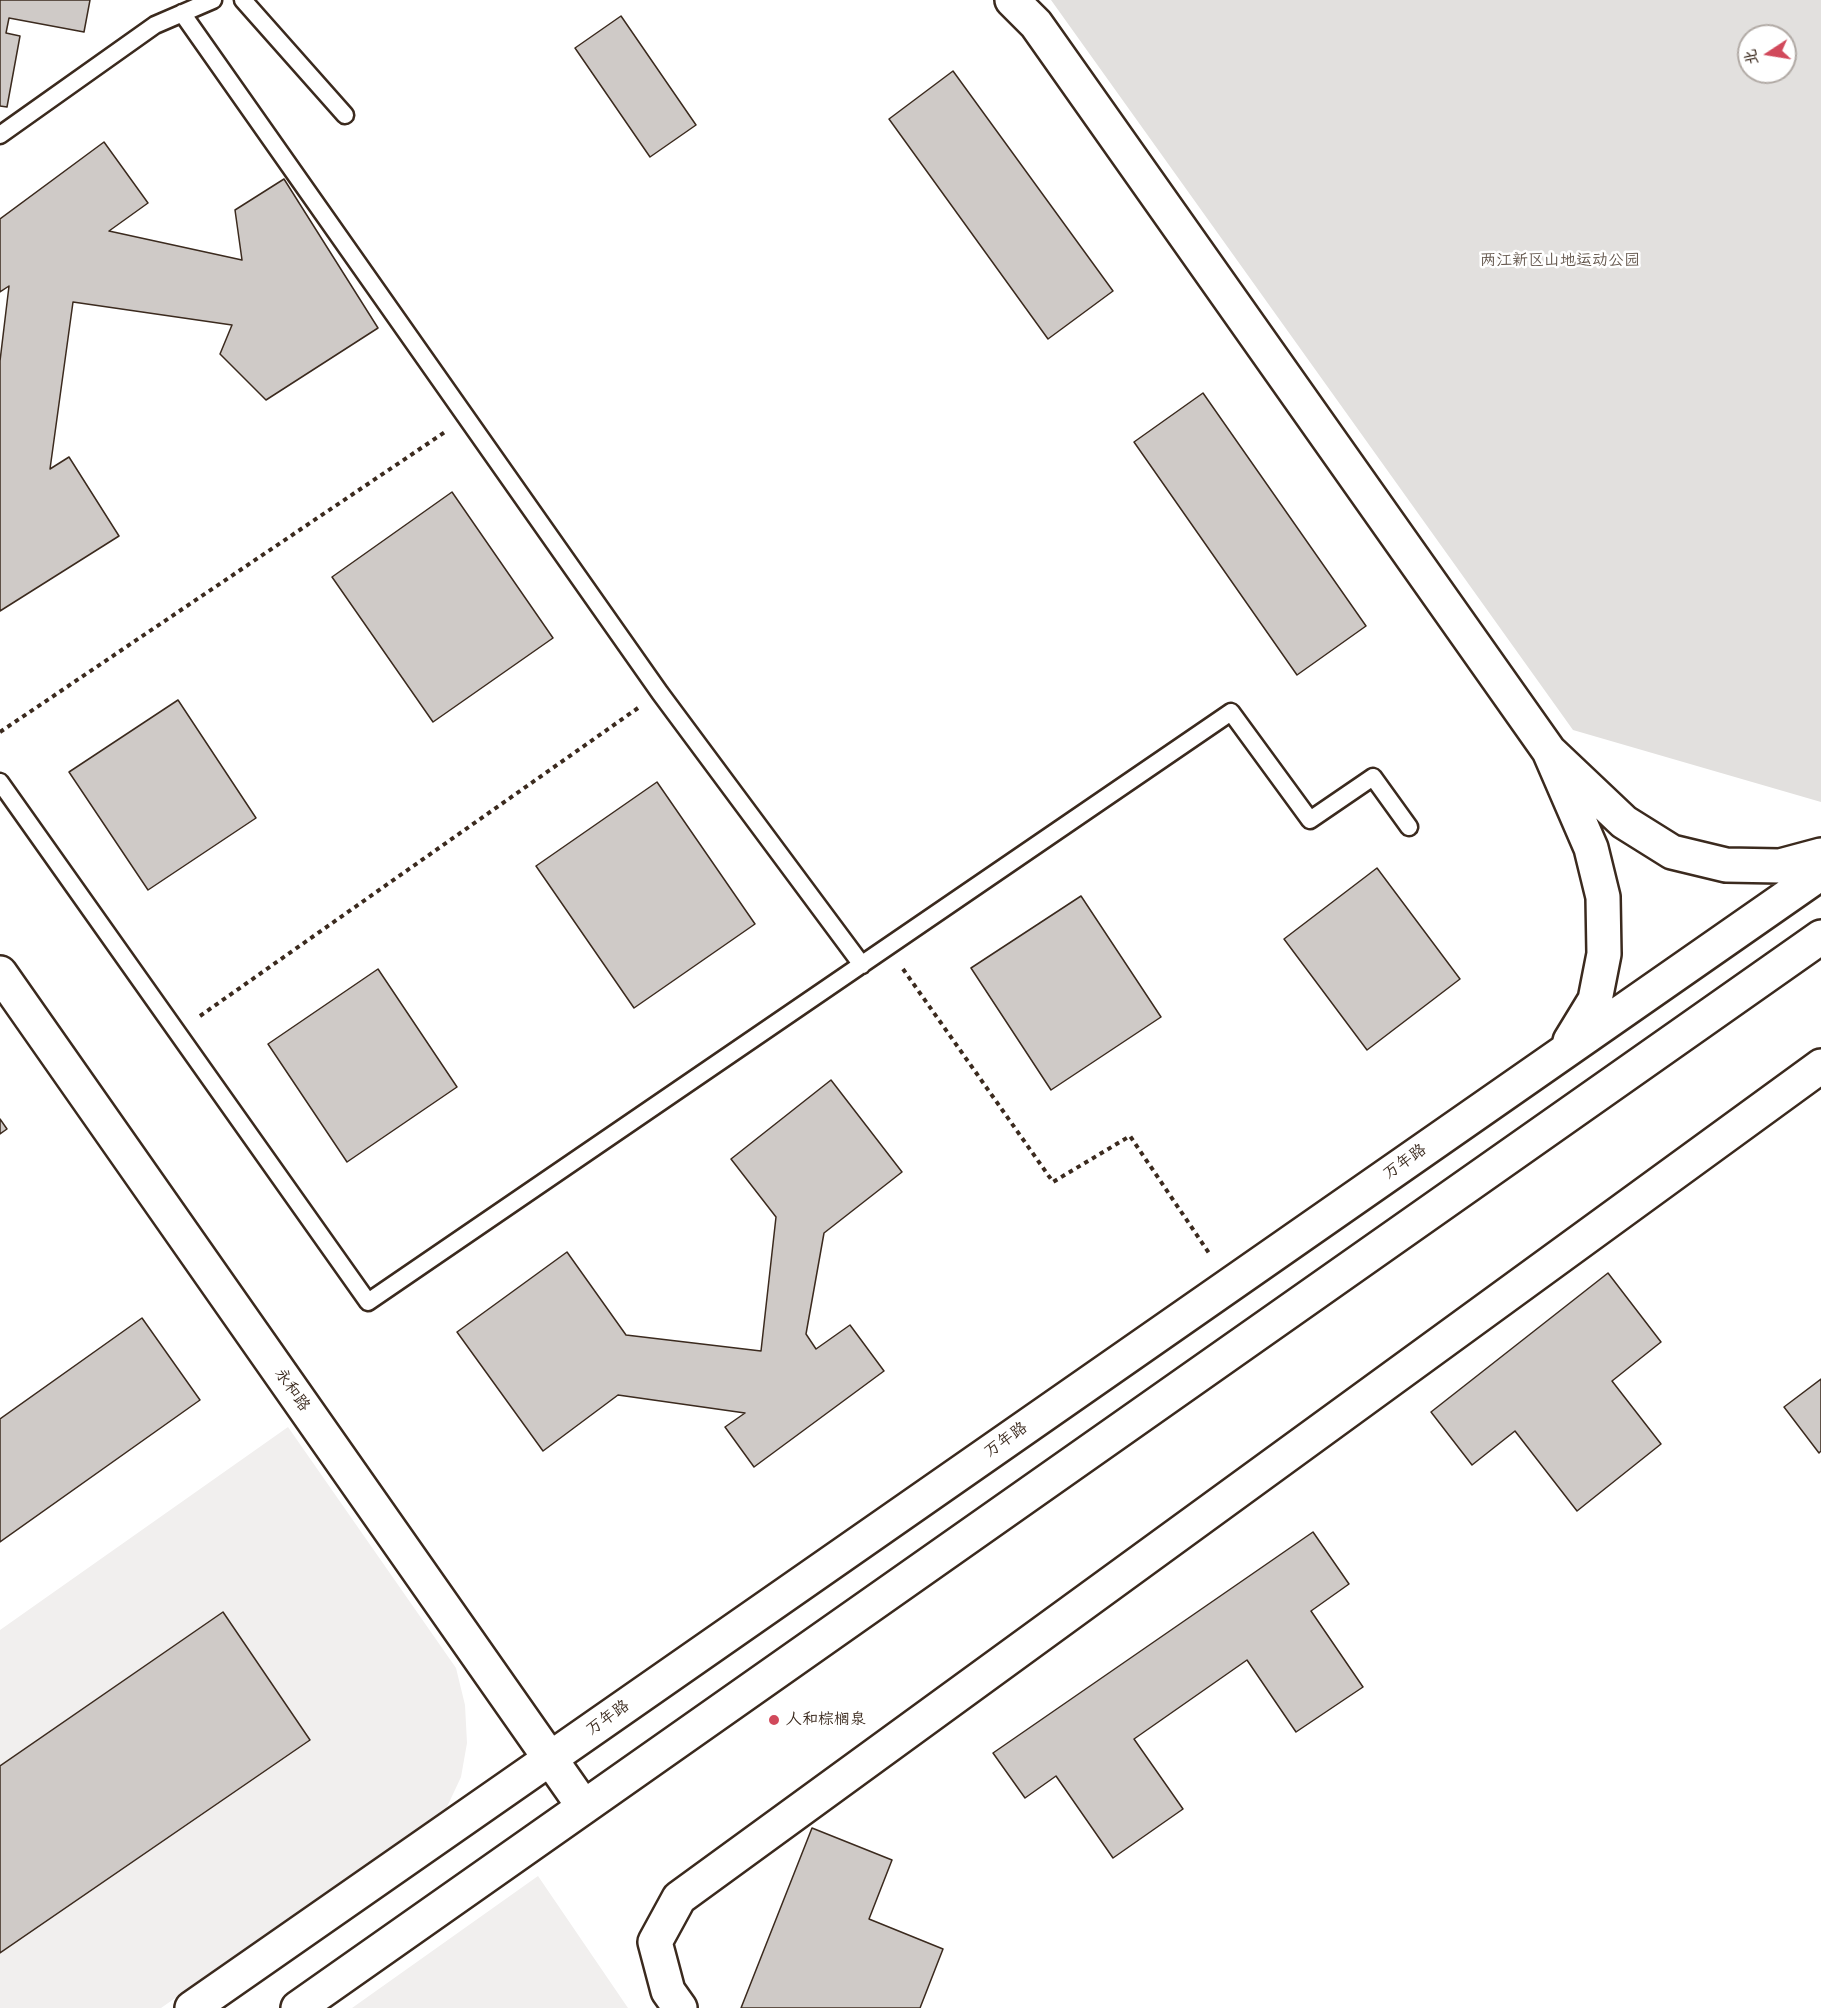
<!DOCTYPE html>
<meta charset="utf-8">
<style>
body{margin:0}
#map{position:relative;width:1821px;height:2008px;overflow:hidden;background:#fff;font-family:"Shantell Sans","LXGW WenKai TC",sans-serif}
canvas{display:block}
.north{position:absolute;left:1737px;top:24px;width:60px;height:60px;box-sizing:border-box;background:#fff;border:2px solid #b1aaa5;border-radius:50%;rotate:258deg;font-size:16px;font-weight:700;line-height:24px;text-align:center;color:#3b2a1e}
.north::after{content:'';display:block;margin:auto;width:21px;height:27px;background:#d1495b;clip-path:polygon(50% 0,100% 100%,50% 72%,0 100%)}
</style>
<div id="map">
<canvas width="1821" height="2008"></canvas>
<div class="north">北</div>
</div>
<script>
const g = document.querySelector('canvas').getContext('2d');
g.lineJoin = 'round';
function fill(path, color) { g.fillStyle = color; g.fill(path, 'evenodd'); }
function stroke(path, color, width, dash) { g.strokeStyle = color; g.lineWidth = width; g.lineCap = dash ? 'butt' : 'round'; g.setLineDash(dash || []); g.stroke(path); }
function write(font, color, halo, rows, align = 'center') {
  g.font = font + ' "Shantell Sans","LXGW WenKai TC",sans-serif'; g.lineWidth = 5; g.setLineDash([]); g.textBaseline = 'middle'; g.strokeStyle = halo; g.fillStyle = color; for (const [text, x, y, turn = 0] of rows) {
    g.save(); g.translate(x, y); g.rotate((+turn || 0) * Math.PI / 180); g.textAlign = isNaN(turn) ? turn : align; if (halo) g.strokeText(text, 0, 0); g.fillText(text, 0, 0); g.restore();
  }
}
const built = new Path2D(`
 M288,1427l168,241 9,37 2,38 -6,34 -15,32 -285,199h-161v-378z
 M538,1876l90,132h-276z`);
const green = new Path2D(`
 M1051,0h770v802l-248,-72zM1749,36h36v36h-36z`);
const building = new Path2D(`
 M0,0h90l-6,32 -75,-14 -3,15 14,3 -13,71 -7,-1z
 M621,16l75,109 -46,32 -75,-109z
 M953,71l160,220 -65,48 -159,-220z
 M104,142l44,61 -39,28 133,29 -7,-50 49,-31 94,149 -112,72 -46,-46 12,-29 -159,-23 -23,167 19,-12 50,79 -119,75v-250l9,-75 -9,6v-73z
 M1203,393l163,233 -69,49 -163,-233z
 M452,492l101,146 -120,84 -101,-145z
 M178,700l78,118 -108,72 -79,-118z
 M657,782l98,142 -121,84 -98,-142z
 M1377,868l83,111 -93,71 -83,-111z
 M1081,896l80,121 -110,73 -80,-122z
 M378,969l79,118 -110,75 -79,-118z
 M831,1080l71,92 -78,61 -18,101 10,15 34,-24 34,46 -130,96 -29,-40 20,-14 -127,-18 -75,56 -86,-119 110,-80 59,83 135,16 15,-134 -45,-58z
 M0,1119l7,10 -7,5z
 M1608,1273l53,69 -49,39 49,63 -84,67 -62,-80 -43,34 -41,-53z
 M142,1318l58,82 -200,142v-123z
 M1821,1379v72l-2,2 -35,-46z
 M1313,1532l36,52 -38,27 52,76 -67,45 -49,-72 -113,79 49,70 -70,49 -57,-82 -31,22 -32,-45z
 M223,1612l87,128 -310,213v-187z
 M812,1828l80,32 -23,59 74,30 -23,59h-179z`);
const path = new Path2D(`
 M0,732l445,-300
 M903,969l150,213 77,-46 81,120
 M200,1016l438,-308`);
const lane = new Path2D(`
 M243,0l102,115
 M182,13l478,680 202,272
 M0,135l155,-110 58,-25
 M0,782l368,520 863,-590 79,108 63,-43 36,50`);
const street = new Path2D(`
 M680,2008l-12,-17 -13,-49 24,-44 1142,-832`);
const secondary = new Path2D(`
 M1012,0l24,24 513,727
 M0,973l584,834
 M1570,1041l25,-41 9,-46 -1,-57 -12,-49 -42,-97 75,71 48,30 54,13 54,1 41,-11
 M192,2008l1629,-1135
 M298,2008l1523,-1071`);
const markers = [
 [774,1720,6,"#d1495b"]
];
const parkNames = [
 ["两江新区山地运动公园",1560,261]
];
const streetNames = [
 ["万年路",1405,1162,-35],
 ["永和路",292,1390,55],
 ["万年路",1006,1440,-35],
 ["万年路",608,1718,-35]
];
const poiNames = [
 ["人和棕榈泉",786,1720]
];
fill(built, '#f1efee');
fill(green, '#e2e0de');
fill(building, '#cfcac7');
stroke(building, '#3b2a1e', 1.5);
stroke(lane, '#3b2a1e', 21);
stroke(street, '#3b2a1e', 38);
stroke(secondary, '#3b2a1e', 38);
stroke(path, '#3b2a1e', 4, [4.5, 4.5]);
stroke(lane, '#fff', 16);
stroke(street, '#fff', 33);
stroke(secondary, '#fff', 33);
for (const [x, y, r, color] of markers) { const dot = new Path2D(); dot.arc(x, y, r, 0, 2 * Math.PI); g.fillStyle = color; g.fill(dot); stroke(dot, '#fff', 2); }
write('16px', '#65584e', '#fff', parkNames);
write('16px', '#3b2a1e', '#fff', streetNames);
write('16px', '#3b2a1e', '#fff', poiNames, 'left');
</script>
